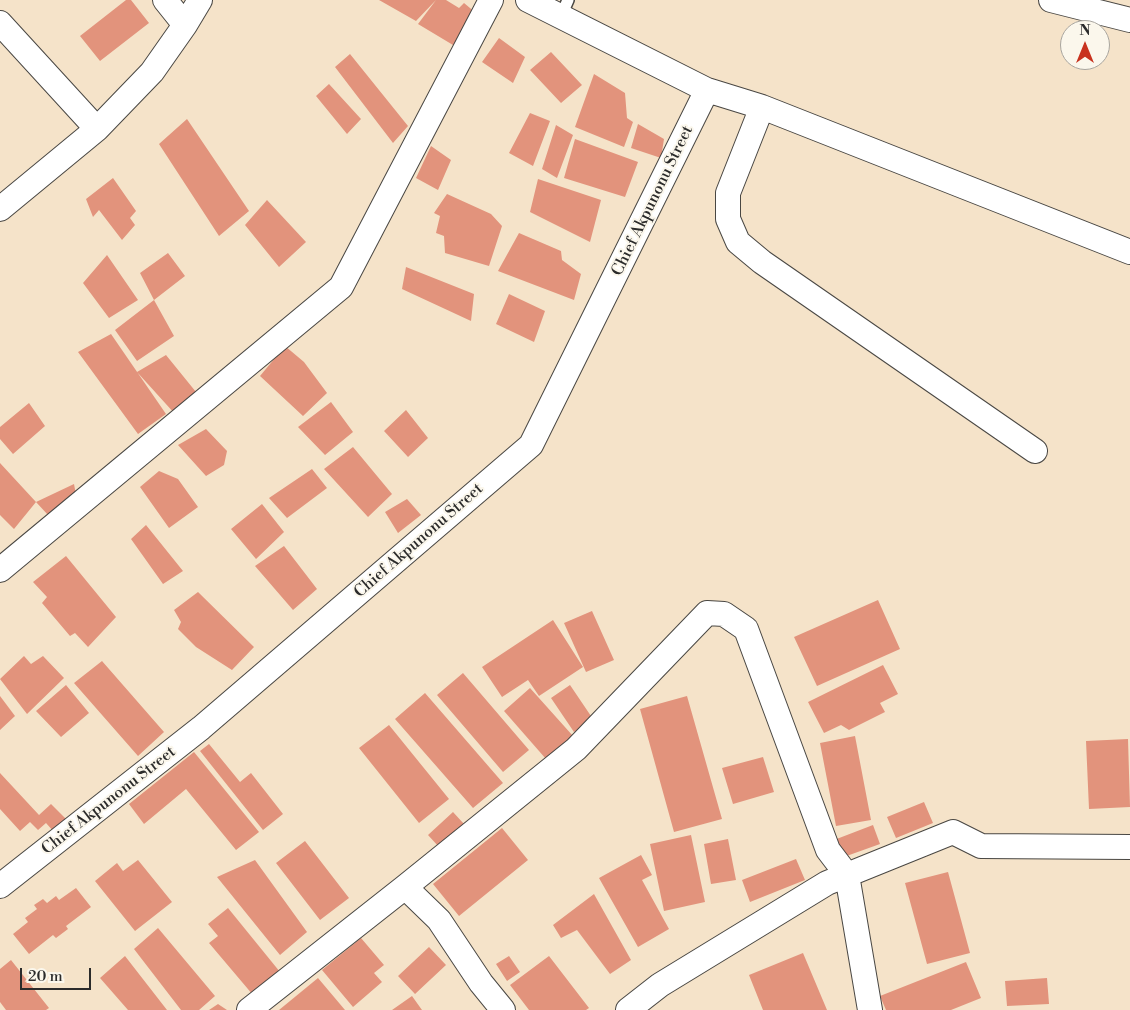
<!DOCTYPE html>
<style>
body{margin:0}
#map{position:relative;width:1130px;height:1010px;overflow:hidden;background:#f5e3c9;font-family:"Libre Bodoni",serif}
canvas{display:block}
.north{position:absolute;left:1060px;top:20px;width:50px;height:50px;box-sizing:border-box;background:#fbf7ec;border:1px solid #a8a59f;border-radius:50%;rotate:0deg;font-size:14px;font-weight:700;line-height:20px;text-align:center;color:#2b2b2b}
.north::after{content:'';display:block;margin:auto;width:18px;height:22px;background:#c8321e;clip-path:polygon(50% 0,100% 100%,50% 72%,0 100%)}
.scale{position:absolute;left:20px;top:968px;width:71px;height:22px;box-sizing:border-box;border:2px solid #2b2b2b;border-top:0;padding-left:6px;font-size:15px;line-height:18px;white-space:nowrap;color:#2b2b2b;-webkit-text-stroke:4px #fbf7ec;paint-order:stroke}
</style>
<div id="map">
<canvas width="1130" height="1010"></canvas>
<div class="north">N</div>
<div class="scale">20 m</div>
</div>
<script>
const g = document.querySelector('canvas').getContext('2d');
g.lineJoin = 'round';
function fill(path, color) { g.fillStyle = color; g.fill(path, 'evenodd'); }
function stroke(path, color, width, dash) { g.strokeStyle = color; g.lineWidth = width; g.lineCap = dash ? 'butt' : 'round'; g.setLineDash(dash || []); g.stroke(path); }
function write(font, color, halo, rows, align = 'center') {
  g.font = font + ' "Libre Bodoni",serif'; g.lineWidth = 4; g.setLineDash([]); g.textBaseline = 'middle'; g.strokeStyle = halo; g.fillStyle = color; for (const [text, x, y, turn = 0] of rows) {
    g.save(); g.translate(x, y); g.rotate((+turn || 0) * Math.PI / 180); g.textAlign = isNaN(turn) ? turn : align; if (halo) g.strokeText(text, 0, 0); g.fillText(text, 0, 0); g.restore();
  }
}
const building = new Path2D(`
 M126,0h5l18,23 -49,38 -20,-25z
 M379,0h57l-20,21z
 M436,0h10l13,8 5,-5 12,10 -18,35 -40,-24z
 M499,38l26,19 -12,26 -31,-21z
 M551,52l31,33 -21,18 -31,-33z
 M350,54l58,72 -15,17 -58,-76z
 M594,74l31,19 2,25 6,4 -9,25 -49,-20z
 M329,84l32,35 -14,15 -31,-38z
 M530,113l20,8 -17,45 -24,-13z
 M187,119l62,92 -30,25 -60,-92z
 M638,124l26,15 -3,19 -30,-10z
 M556,125l17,10 -16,43 -15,-9z
 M575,139l63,23 -13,35 -61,-19z
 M431,146l20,14 -13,30 -22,-12z
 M113,178l23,33 -6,7 5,7 -13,15 -23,-30 -6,7 -7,-18z
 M538,179l63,21 -11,42 -60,-30z
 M447,194l44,20 11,12 -13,40 -44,-13 -1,-17 -8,-3 4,-17 -6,-3z
 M267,200l39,42 -27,25 -34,-42z
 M519,233l42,18 1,9 19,14 -7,26 -76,-29z
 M168,253l17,23 -31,24 -14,-27z
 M107,255l31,45 -29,18 -26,-35z
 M406,267l68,27 -3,27 -69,-32z
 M509,294l36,17 -11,31 -38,-18z
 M154,300l20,36 -37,25 -22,-31z
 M111,334l55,80 -28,20 -60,-82z
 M285,346l19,16 23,31 -24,23 -43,-40z
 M166,355l30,37 -21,22 -38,-42z
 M331,402l22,30 -28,23 -27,-28z
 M29,403l16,23 -32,28 -13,-15v-12z
 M406,410l22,28 -20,19 -24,-26z
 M206,429l21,22 -3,14 -18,11 -28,-31z
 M353,447l39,47 -24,23 -44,-48z
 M0,463l36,39 -22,27 -14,-14z
 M312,469l15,19 -40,30 -18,-20z
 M159,471l19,8 20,28 -29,21 -29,-41z
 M74,484l2,11 -28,20 -12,-13z
 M407,499l14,16 -23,18 -13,-21z
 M262,504l22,28 -28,27 -25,-30z
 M146,525l37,46 -20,13 -32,-45z
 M284,546l33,43 -24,21 -38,-44z
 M66,556l50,61 -28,30 -13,-14 -5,3 -28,-33 5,-6 -14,-15z
 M198,592l56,55 -22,23 -36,-23 -18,-18 3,-7 -7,-12z
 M878,600l22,49 -83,37 -23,-49z
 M592,611l22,49 -28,12 -22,-49z
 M553,620l30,47 -44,29 -11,-16 -26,17 -20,-30z
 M24,656l7,8 12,-8 21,22 -37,36 -27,-35z
 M102,661l62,71 -26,24 -64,-73z
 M883,665l15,29 -18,9 5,9 -36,18 -8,-5 -17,8 -16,-31z
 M463,673l66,77 -26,22 -66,-77z
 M66,685l23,28 -28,24 -25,-26z
 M570,685l23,34 -19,13 -23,-34z
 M530,688l43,48 -27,23 -42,-48z
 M425,693l78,90 -30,25 -78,-89z
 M0,696l15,20 -15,14z
 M687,696l35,123 -48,13 -34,-123z
 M389,725l60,74 -30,24 -60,-75z
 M855,736l16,84 -35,6 -16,-83z
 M1128,739l2,68 -41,2 -3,-68z
 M209,744l31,38 11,-9 32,41 -20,16 -63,-79z
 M194,752l65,80 -23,18 -50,-61 -42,35 -15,-20z
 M763,757l11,35 -41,12 -11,-36z
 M0,773l39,42 12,-11 16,16 -13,12 -8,-9 -8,7 -8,-8 -10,9 -20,-22z
 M924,802l9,21 -37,15 -9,-21z
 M453,812l11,12 -25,23 -11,-12z
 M873,825l7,19 -39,14 -7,-18z
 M502,828l26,32 -69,56 -26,-32z
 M691,835l14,67 -41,9 -14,-67z
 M728,839l8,41 -25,4 -7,-40z
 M305,841l44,57 -29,22 -44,-57z
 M641,855l11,20 -10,5 27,49 -31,18 -39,-69z
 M796,859l9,21 -55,22 -8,-22z
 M138,860l34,42 -37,29 -40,-50 22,-18 6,8z
 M255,860l52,72 -27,23 -63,-78z
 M948,872l22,81 -43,11 -22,-81z
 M76,888l15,19 -25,19 2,3 -12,9 -3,-3 -24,19 -16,-20 15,-12 -3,-4 12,-9 -3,-4 9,-6 4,4 9,-7 3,4z
 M594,894l37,66 -21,14 -33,-44 -16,8 -8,-13z
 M228,908l52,64 -27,23 -44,-52 9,-7 -10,-12z
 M158,928l57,68 -16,14h-18l-47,-61z
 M361,938l23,27 -10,8 8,9 -29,25 -31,-37z
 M429,947l17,18 -31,29 -17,-18z
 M803,953l24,57h-64l-14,-35z
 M125,956l42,54h-39l-28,-32z
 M509,956l11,16 -13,9 -11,-17z
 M549,956l40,52 -3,2h-57l-19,-25z
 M11,960l38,48 -3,2h-40l-6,-8v-33z
 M966,962l15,36 -30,12h-65l-6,-14z
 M318,978l27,32h-66z
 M1047,978l2,26 -42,2 -2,-25z
 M412,996l10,14h-30z
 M218,1004l9,6h-18z`);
const lane = new Path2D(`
 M561,16l7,-16`);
const street = new Path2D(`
 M165,0l20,25
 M528,0l179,90 55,17 368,145
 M1051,0l79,20
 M0,23l97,106
 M762,107l-34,86v26l10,23 24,20 273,189
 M0,209l97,-80 55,-57 33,-47 15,-25
 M0,570l341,-283 150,-287
 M0,886l201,-158 330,-283 176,-355
 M405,887l34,33 42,63 22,27
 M249,1010l156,-123 171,-138 131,-136 17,1 22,15 82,221 19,25 23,135
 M628,1010l32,-25 167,-102 126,-51 28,14 149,1`);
const streetNames = [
 ["Chief Akpunonu Street",653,201,-64],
 ["Chief Akpunonu Street",419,541,-41],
 ["Chief Akpunonu Street",109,801,-38]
];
fill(building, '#e2937c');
stroke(lane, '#494743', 14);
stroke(street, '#494743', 26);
stroke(lane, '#fff', 11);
stroke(street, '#fff', 24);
write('16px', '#2b2b2b', '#fbf7ec', streetNames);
</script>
